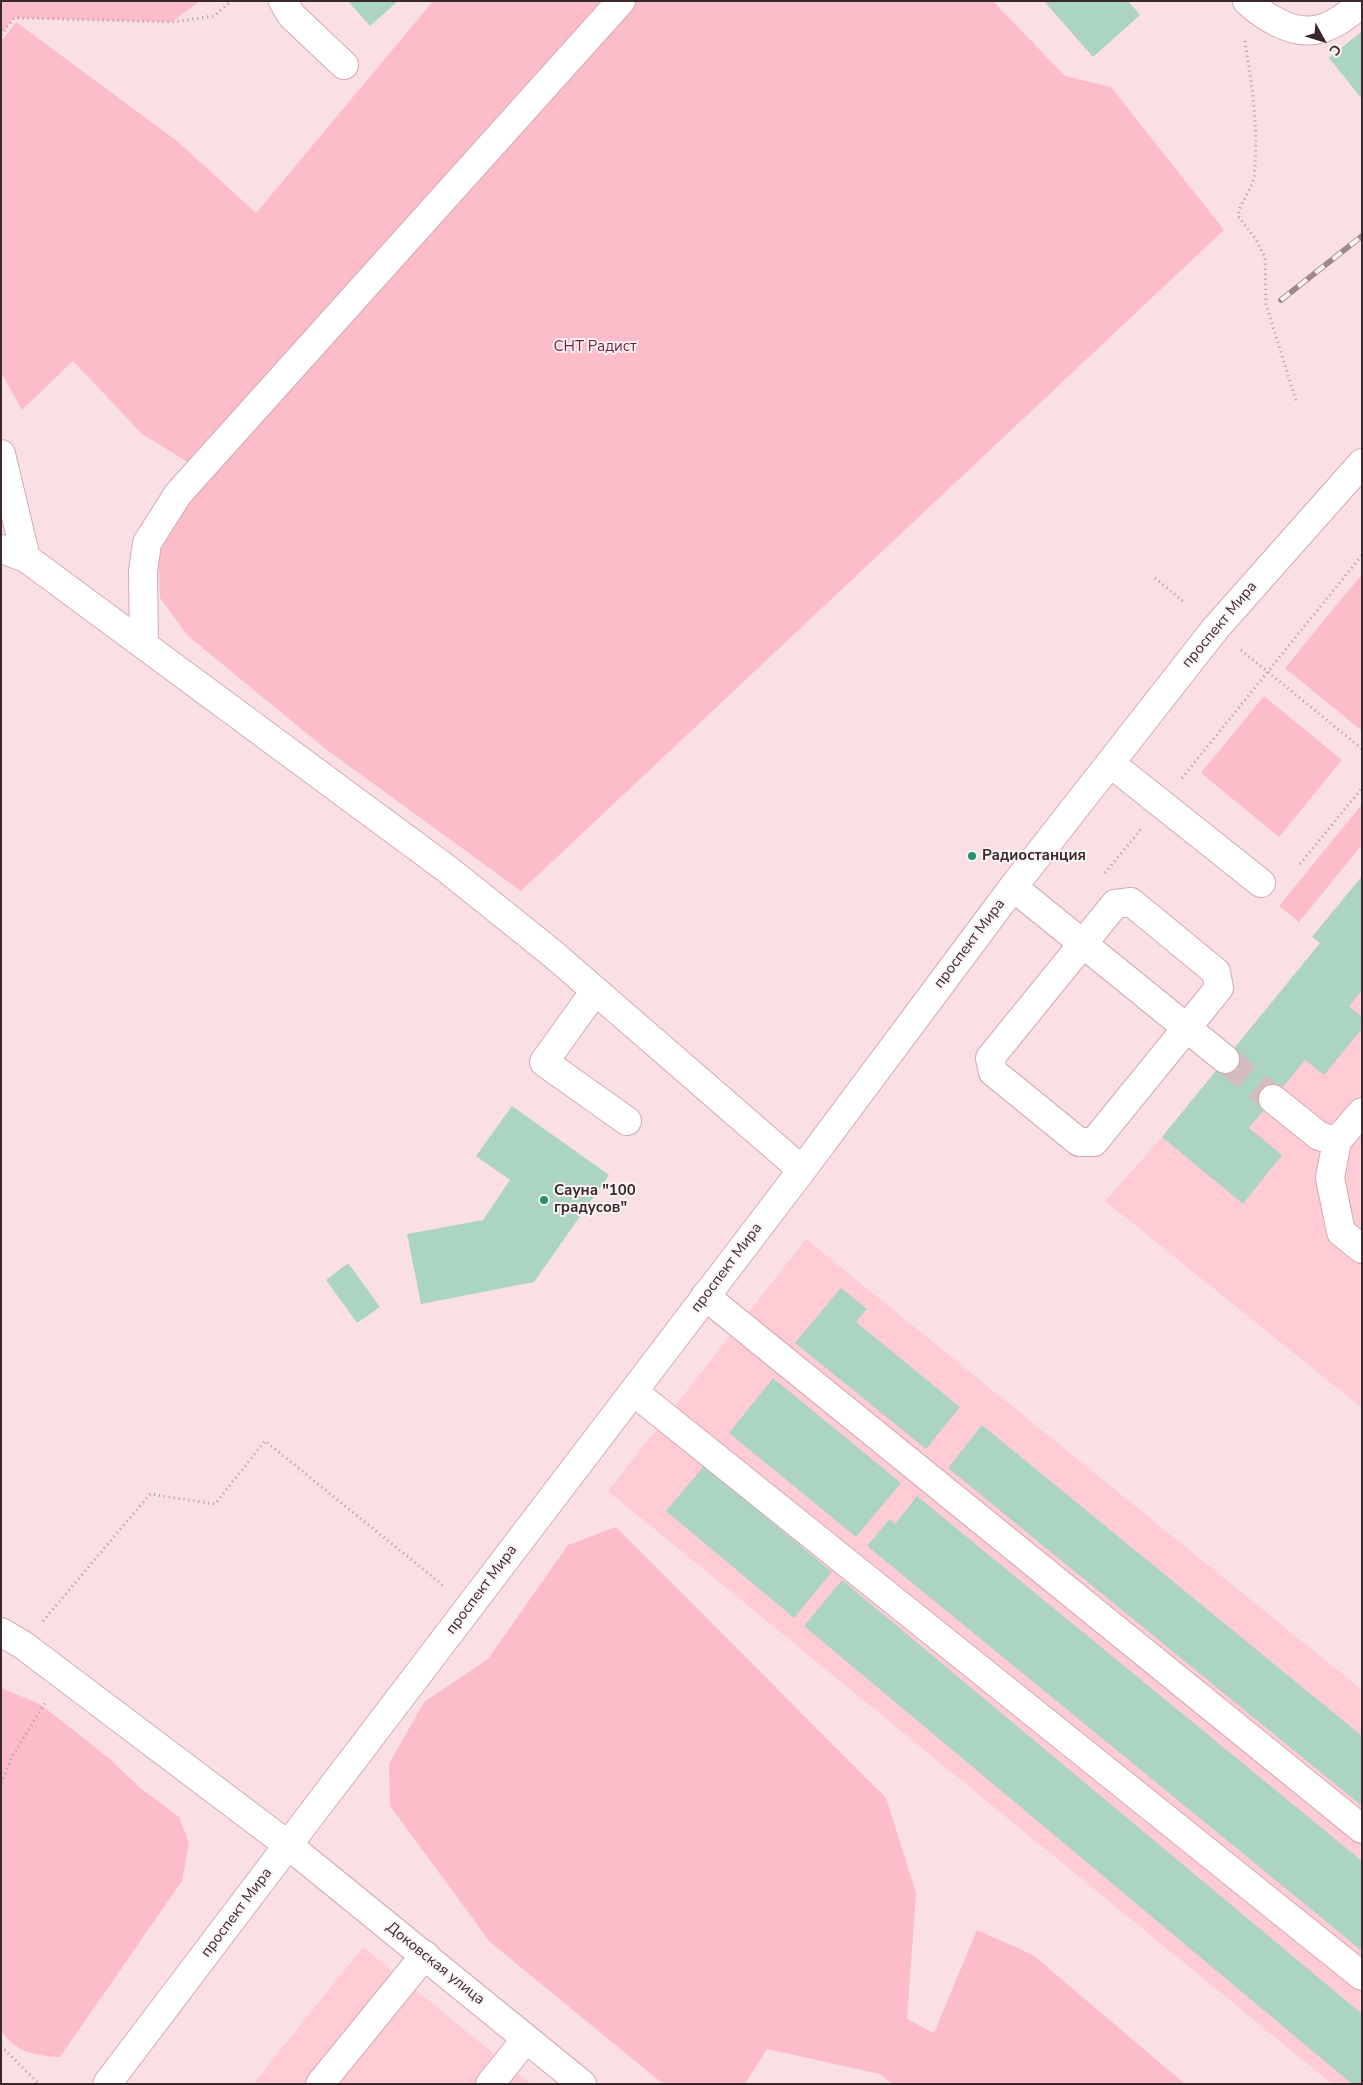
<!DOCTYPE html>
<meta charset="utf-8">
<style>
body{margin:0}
#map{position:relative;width:1363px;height:2085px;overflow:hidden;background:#fae0e5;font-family:"Nunito Sans",sans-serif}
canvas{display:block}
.frame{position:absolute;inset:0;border:2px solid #39292c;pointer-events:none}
.north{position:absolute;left:1298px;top:15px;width:50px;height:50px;-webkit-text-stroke:4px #fbf3f4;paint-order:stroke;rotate:129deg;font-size:14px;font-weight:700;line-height:20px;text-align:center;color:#39292c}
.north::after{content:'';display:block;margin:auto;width:18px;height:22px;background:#39292c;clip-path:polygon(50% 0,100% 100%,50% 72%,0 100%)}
</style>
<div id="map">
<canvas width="1363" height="2085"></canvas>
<div class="frame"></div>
<div class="north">С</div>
</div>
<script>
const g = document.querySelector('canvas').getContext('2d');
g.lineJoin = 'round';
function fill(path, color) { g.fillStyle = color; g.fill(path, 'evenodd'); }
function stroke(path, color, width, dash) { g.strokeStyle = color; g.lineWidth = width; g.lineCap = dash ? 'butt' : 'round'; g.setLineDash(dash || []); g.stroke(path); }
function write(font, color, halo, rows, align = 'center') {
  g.font = font + ' "Nunito Sans",sans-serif'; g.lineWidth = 4; g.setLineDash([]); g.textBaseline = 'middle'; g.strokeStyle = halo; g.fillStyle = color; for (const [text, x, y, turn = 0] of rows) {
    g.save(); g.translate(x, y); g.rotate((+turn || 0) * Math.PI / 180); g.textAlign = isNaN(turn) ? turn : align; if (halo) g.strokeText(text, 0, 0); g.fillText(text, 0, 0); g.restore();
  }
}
const built = new Path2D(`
 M1320,943l42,34v431l-257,-207 57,-64z
 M806,1239l556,451v394h-30l-724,-593z
 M363,1947l168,137h-278z`);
const green = new Path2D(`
 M1,1h199l-28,21 -158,-4 -13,16z
 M433,1h560l72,75 46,11 113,143 -703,661 -194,-141 -139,-114 -28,-38 -2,-54 31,-81 -47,-29 -69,-73 -51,49 -21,-38v-331l15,-19 161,119 79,72z
 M1362,574v157l-77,-63z
 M1264,696l78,64 -63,77 -78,-64z
 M1362,804v41l-63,77 -20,-16z
 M616,1527l270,271 30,95 -9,126 27,14 43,-103 56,25 152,129h-293l-12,-10 -113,-25 -22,35h-82l-173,-142 -100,-136 -1,-42 35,-62 64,-43 80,-114z
 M1,1688l39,16 70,55 29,28 40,30 10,26 -7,38 -122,176c-25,-1 -44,-5 -59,-26z`);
const building = new Path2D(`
 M348,1h50l-28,25z
 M1044,1h84l12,14 -47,42z
 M1362,31v68l-33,-41z
 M1362,876v114l-13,16 13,11v12l-38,46 -19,-15 -56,68 33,27 -39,49 -81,-67 158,-194 -8,-6z
 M512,1106l97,69 -75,107 -113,22 -14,-70 76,-14 27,-40 -34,-24z
 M348,1263l32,44 -23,16 -31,-43z
 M841,1288l26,21 -11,13 104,85 -34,42 -131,-106z
 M773,1378l128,105 -45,54 -127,-104z
 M982,1425l380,311v70l-414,-338z
 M704,1466l128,106 -38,46 -128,-107z
 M917,1496l445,365v90l-495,-405 23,-27 5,5z
 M842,1580l520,434v70h-10l-548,-458z`);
const minorTunnel = new Path2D(`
 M1225,1059l48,40`);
const path = new Path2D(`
 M1,35l13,-17 158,4 42,-6 17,-15
 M1245,41c7,44 14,91 9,135 -2,15 -14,25 -16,40l17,22 10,19 1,47 30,97
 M1155,578l30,25
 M1241,650l121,99
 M1182,778l180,-223
 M1300,864l62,-76
 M1105,873l37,-45
 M43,1621l107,-127 65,10 50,-63 180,146
 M1,1783l12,-28 32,-52
 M1,2046l38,38`);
const minor = new Path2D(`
 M283,1l8,14 53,50
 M1247,1c16,15 44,33 67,29 18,-2 35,-16 48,-27
 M1,454l25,104
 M1,549l25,9 421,311 106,85 249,216
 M144,645l-1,-74 4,-28 31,-49 443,-493
 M1110,763l151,120
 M1013,887l212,172
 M1131,902l85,70 3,16 -125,154h-15l-86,-70 -3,-14 125,-154z
 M595,991l-51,71 83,59
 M1273,1099l46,37 18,5 25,-29
 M1337,1141l-7,37 11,54 21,17
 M705,1296l657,533
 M634,1392l728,584
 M1,1632l22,13 265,200 514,-675 211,-283 202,-258 147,-166
 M320,2084l105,-129
 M490,2084l36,-45`);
const major = new Path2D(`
 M107,2084l181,-239 294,239`);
const rail = new Path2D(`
 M1281,300l81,-64`);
const markers = [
 [972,856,5,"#24906f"],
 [544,1200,5,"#24906f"]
];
const parkNames = [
 ["СНТ Радист",595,347]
];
const streetNames = [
 ["проспект Мира",1220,625,-50],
 ["проспект Мира",970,944,-53],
 ["проспект Мира",727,1268,-53],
 ["проспект Мира",482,1590,-53],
 ["проспект Мира",237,1913,-53],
 ["Доковская улица",435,1964,39]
];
const poiNames = [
 ["Радиостанция",982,856],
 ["Сауна \"100",554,1191],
 ["градусов\"",554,1208]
];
fill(built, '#ffccd6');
fill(green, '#fcbcc9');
fill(building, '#abd4c3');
stroke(minorTunnel, '#d3bbc0', 28, [28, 14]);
stroke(minor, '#d3aab2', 30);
stroke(major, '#d3aab2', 30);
stroke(path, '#af999d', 3, [1, 4]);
stroke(minor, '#fff', 28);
stroke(major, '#fff', 28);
stroke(rail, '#9d888c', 5.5);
stroke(rail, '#fbf3f4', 4, [11]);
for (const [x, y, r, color] of markers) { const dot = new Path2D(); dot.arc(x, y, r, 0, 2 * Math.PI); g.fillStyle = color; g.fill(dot); stroke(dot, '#fbf3f4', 2); }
write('15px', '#7b1c3c', '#fbf3f4', parkNames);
write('15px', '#39292c', '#fbf3f4', streetNames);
write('bold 15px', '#39292c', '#fbf3f4', poiNames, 'left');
</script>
